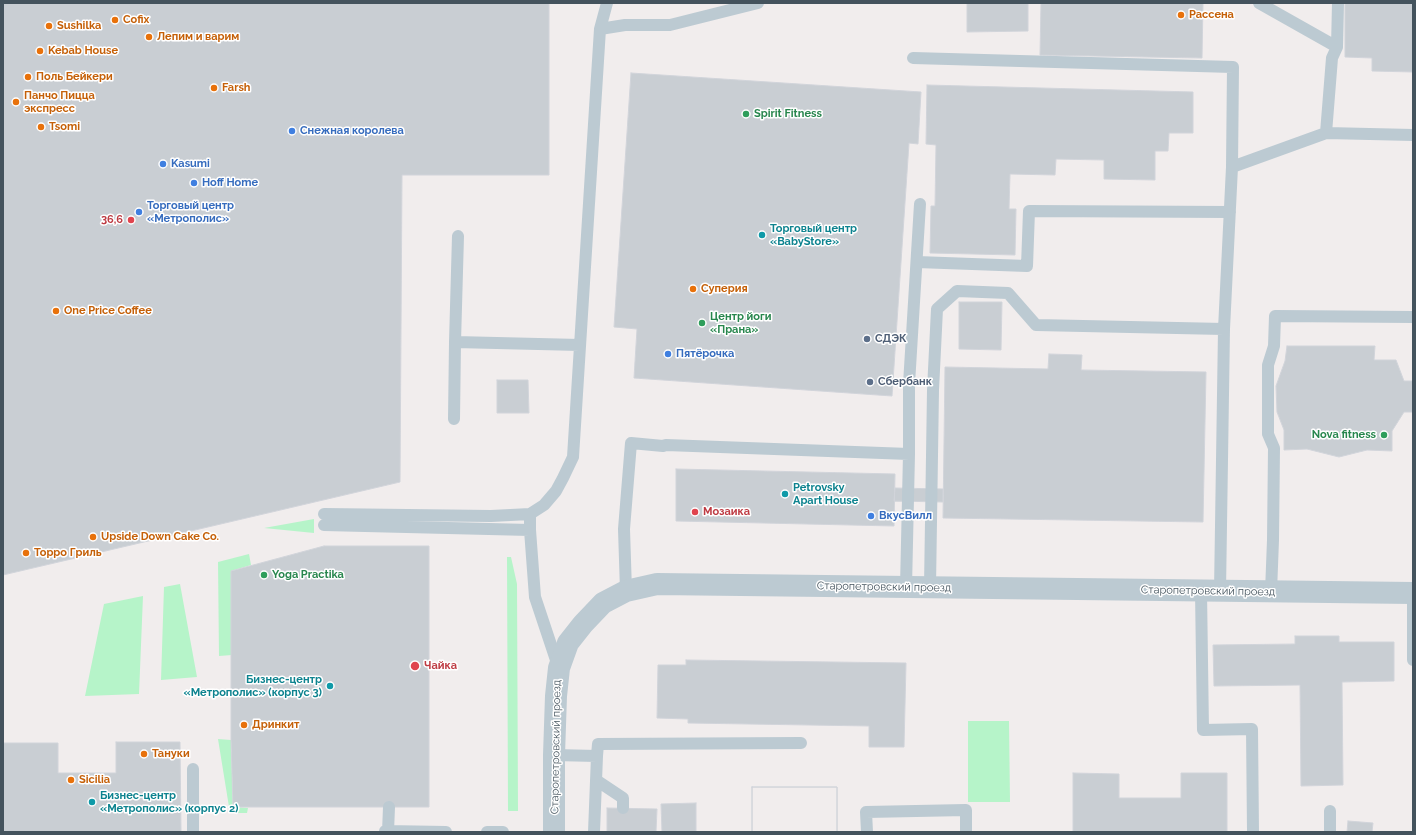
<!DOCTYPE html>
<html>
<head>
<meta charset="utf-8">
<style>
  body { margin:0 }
  #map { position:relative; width:1416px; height:835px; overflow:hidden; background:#f1eded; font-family:Raleway,sans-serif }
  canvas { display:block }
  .frame { position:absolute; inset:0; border:4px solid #44535d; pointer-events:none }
</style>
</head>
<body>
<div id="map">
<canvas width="1416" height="835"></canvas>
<div class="frame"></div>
</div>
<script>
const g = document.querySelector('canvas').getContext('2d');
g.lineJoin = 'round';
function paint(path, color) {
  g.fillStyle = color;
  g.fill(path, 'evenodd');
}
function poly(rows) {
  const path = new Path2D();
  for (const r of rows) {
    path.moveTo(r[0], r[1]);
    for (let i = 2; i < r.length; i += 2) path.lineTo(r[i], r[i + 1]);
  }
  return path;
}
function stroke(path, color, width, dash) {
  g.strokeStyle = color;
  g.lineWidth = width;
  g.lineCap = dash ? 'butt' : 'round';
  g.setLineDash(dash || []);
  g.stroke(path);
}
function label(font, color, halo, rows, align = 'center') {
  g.font = font + ' Raleway,sans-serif';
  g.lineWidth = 3;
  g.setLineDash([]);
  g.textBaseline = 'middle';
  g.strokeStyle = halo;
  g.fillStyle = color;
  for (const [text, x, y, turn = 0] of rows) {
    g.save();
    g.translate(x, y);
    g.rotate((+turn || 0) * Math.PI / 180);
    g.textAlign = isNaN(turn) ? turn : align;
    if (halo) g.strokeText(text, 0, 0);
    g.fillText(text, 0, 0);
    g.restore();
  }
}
paint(poly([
  [314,519,314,533,264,528],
  [249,554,251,565,231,571,232,655,219,656,218,562],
  [507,557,511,557,517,584,518,811,508,811],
  [180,584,197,677,161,680,164,587],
  [143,596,139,694,85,696,104,604],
  [968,721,1009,721,1010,802,968,802],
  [218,739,231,740,233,807,248,808,247,813,230,813]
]), '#b6f4c9');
const building = poly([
  [3,3,549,3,549,175,402,175,400,482,3,575,3,3],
  [967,3,1028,3,1028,31,967,32,967,3],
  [1041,3,1203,3,1202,58,1040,55,1041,3],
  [1345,3,1413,3,1413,72,1372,71,1372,58,1345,57,1345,3],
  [631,73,921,92,918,144,909,143,892,396,634,378,637,329,614,327,631,73],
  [927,85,1193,92,1193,133,1169,133,1168,151,1155,151,1155,180,1104,179,1104,160,1056,159,1055,175,1010,174,1009,209,1016,209,1015,255,930,253,931,206,935,206,936,145,926,144,927,85],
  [959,302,1002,302,1001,350,959,349,959,302],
  [1287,346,1375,346,1374,360,1396,360,1404,381,1413,381,1413,412,1404,412,1392,431,1392,451,1367,450,1339,457,1307,449,1284,450,1284,430,1277,412,1276,386,1285,361,1287,346],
  [1049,354,1082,355,1081,370,1206,372,1203,522,943,518,945,367,1048,369,1049,354],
  [497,380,528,380,529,413,497,413,497,380],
  [676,469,895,474,894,526,676,521,676,469],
  [895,488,943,489,943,502,894,501,895,488],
  [324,546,429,546,429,807,233,807,231,740,231,571,324,546],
  [1295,636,1339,636,1339,642,1394,642,1394,681,1342,682,1343,785,1301,786,1300,685,1214,686,1213,645,1295,644,1295,636],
  [686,660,906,663,904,747,869,747,869,726,688,723,688,719,657,718,658,665,686,665,686,660],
  [116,742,180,742,181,832,3,832,3,743,58,743,58,773,116,773,116,742],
  [1073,773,1119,774,1119,798,1181,798,1181,773,1227,773,1227,832,1073,832,1073,773],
  [752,787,837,787,837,832,752,832,752,787],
  [752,787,837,787,837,832,752,832,752,787],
  [696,803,696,832,662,832,661,804,696,803],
  [607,808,657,809,656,832,607,832,607,808],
  [1348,821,1373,823,1372,832,1347,832,1348,821]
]);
paint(building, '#c9ced3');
stroke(building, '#d1d4da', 1);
stroke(poly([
  [1259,3,1337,47],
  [600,29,625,25,670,25,758,3],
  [913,58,1233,67,1232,167],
  [1326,133,1332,58,1337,47,1338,3],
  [458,236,455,342,580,345],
  [917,262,1027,266,1029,211,1230,212],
  [454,419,455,342],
  [324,514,491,516,530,514],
  [324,525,530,530],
  [906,587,909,454,909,384,920,204],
  [930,587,933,390,937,309,957,291,1008,293,1036,325,1224,329],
  [626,591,624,529,631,443,663,446,666,445,909,454],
  [1201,591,1203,730,1252,729,1253,832],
  [1220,591,1224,329,1232,167,1326,133,1413,135],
  [1271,592,1273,540,1274,448,1268,434,1268,365,1274,346,1275,316,1413,317],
  [1413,593,1413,660],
  [558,666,535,597,530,530,530,514,544,505,556,491,563,478,573,457,600,29,607,3],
  [554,755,597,756,594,832],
  [597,756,598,744,801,743],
  [193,769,193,832],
  [596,780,623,798,623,808],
  [1330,811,1330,832],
  [385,831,446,832],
  [388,832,389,807],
  [487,832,503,832],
  [867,832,866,812,966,810,966,832]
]), '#bccad2', 12);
stroke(poly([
  [554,832,554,755,556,696,559,668,568,643,583,624,603,603,626,591,657,584,1413,593]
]), '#bccad2', 22);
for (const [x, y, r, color] of [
  [1181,15,4,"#e8710a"],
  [115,20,4,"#e8710a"],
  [49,26,4,"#e8710a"],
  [149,37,4,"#e8710a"],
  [40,51,4,"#e8710a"],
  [28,77,4,"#e8710a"],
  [214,88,4,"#e8710a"],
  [16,102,4,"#e8710a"],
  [746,114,4,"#2e9e5b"],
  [41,127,4,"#e8710a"],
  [292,131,4,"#3f7fe0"],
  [163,164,4,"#3f7fe0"],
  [194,183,4,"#3f7fe0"],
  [139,212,4,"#3f7fe0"],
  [131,220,4,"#e0444e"],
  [762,235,4,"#0f9aa8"],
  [693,289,4,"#e8710a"],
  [56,311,4,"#e8710a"],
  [702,323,4,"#2e9e5b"],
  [867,339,4,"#5c6f8a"],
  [668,354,4,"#3f7fe0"],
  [870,382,4,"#5c6f8a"],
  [1384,435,4,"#2e9e5b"],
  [785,494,4,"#0f9aa8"],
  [695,512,4,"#e0444e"],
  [871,516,4,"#3f7fe0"],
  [93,537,4,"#e8710a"],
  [26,553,4,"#e8710a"],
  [264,575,4,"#2e9e5b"],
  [415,666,5,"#e0444e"],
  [330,686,4,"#0f9aa8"],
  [244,725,4,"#e8710a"],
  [144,754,4,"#e8710a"],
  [71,780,4,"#e8710a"],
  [92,802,4,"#0f9aa8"]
]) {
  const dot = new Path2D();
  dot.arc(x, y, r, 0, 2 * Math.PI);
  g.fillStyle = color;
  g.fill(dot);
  stroke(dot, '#fff', 1.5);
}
label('bold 11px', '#c56008', '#fff', [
  ["Рассена",1189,15],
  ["Cofix",123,20],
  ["Sushilka",57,26],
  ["Лепим и варим",157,37],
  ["Kebab House",48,51],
  ["Поль Бейкери",36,77],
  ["Farsh",222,88],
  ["Панчо Пицца",24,96],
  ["экспресс",24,109],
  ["Tsomi",49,127],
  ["Суперия",701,289],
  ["One Price Coffee",64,311],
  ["Upside Down Cake Co.",101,537],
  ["Торро Гриль",34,553],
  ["Дринкит",252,725],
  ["Тануки",152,754],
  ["Sicilia",79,780]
], 'left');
label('bold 11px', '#27864d', '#fff', [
  ["Spirit Fitness",754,114],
  ["Центр йоги",710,317],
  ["«Прана»",710,330],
  ["Nova fitness",1376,435,"right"],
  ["Yoga Practika",272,575]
], 'left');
label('bold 11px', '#366cbe', '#fff', [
  ["Снежная королева",300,131],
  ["Kasumi",171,164],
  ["Hoff Home",202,183],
  ["Торговый центр",147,206],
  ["«Метрополис»",147,219],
  ["Пятёрочка",676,354],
  ["ВкусВилл",879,516]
], 'left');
label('bold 11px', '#be3a42', '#fff', [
  ["36,6",123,220,"right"],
  ["Мозаика",703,512],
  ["Чайка",424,666]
], 'left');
label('bold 11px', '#0d838f', '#fff', [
  ["Торговый центр",770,229],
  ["«BabyStore»",770,242],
  ["Petrovsky",793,488],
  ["Apart House",793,501],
  ["Бизнес-центр",322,680,"right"],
  ["«Метрополис» (корпус 3)",322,693,"right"],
  ["Бизнес-центр",100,796],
  ["«Метрополис» (корпус 2)",100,809]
], 'left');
label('bold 11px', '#4e5e75', '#fff', [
  ["СДЭК",875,339],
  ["Сбербанк",878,382]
], 'left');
label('11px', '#44535d', '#fff', [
  ["Старопетровский проезд",884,587,1],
  ["Старопетровский проезд",1208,591,1],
  ["Старопетровский проезд",556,747,-89]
]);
</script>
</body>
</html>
